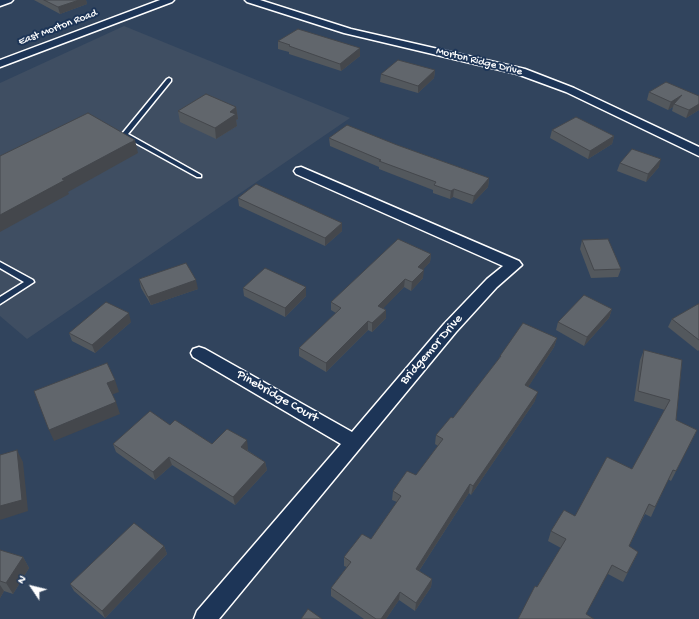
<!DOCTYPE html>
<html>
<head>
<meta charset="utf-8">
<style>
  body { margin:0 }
  #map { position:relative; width:699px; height:619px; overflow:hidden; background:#31445d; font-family:"Gochi Hand",sans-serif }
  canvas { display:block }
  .north { position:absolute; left:12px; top:567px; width:40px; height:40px; -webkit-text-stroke:3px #1d3557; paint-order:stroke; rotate:305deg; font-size:11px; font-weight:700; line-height:16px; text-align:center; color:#fff }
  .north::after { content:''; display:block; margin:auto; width:14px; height:18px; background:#fff; clip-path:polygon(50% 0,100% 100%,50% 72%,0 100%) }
</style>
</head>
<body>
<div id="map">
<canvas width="699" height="619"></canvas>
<div class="north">N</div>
</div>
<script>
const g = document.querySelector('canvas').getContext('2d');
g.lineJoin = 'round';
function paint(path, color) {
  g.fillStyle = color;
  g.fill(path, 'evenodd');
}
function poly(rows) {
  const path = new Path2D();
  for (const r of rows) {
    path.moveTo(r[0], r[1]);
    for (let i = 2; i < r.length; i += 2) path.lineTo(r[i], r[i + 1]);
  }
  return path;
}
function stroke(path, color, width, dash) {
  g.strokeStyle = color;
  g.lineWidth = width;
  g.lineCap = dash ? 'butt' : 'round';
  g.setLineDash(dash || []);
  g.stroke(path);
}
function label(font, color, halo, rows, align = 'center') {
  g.font = font + ' "Gochi Hand",sans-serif';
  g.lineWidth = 4;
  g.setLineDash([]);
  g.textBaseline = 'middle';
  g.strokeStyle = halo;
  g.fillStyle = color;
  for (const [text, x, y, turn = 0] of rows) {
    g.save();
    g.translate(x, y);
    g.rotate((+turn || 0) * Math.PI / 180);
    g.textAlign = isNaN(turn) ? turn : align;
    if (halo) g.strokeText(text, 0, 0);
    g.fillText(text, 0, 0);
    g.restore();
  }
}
paint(poly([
  [124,26,350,118,27,339,0,316,0,83]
]), '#3f4e62');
const lane = poly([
  [169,78,171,79,171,81,128,134,201,175,201,177,197,177,121,135,167,79,169,78],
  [0,262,33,280,34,282,0,304,0,297,24,282,0,268,0,262]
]);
const street = poly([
  [0,0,13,0,11,2,0,6,0,0],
  [160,0,174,0,172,2,0,67,0,60,160,0],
  [245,0,260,0,351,29,525,69,574,88,699,147,699,156,566,92,517,74,344,33,247,2,245,0],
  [301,167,519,261,522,265,497,287,456,332,219,619,194,619,197,611,341,444,193,357,191,353,193,349,199,347,205,349,352,432,444,324,487,279,503,266,296,174,294,171,296,168,301,167]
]);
stroke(lane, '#fff', 3);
stroke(street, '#fff', 3);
paint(lane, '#1d3557');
paint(street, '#1d3557');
paint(poly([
  [34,0,86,0,87,4,60,14],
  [278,41,360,56,341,71,289,54,289,52,278,49],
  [435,70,434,78,418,93,380,82,381,74],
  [649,92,699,96,699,110,686,118,672,111,673,107,668,110,647,100],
  [236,107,238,119,236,120,237,126,216,139,180,122,178,111],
  [552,130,614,136,612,144,588,159,550,138],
  [329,138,397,145,489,178,488,187,472,204,453,197,450,199,433,193,433,190,379,169,379,167,330,146],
  [620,163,659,167,646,182,617,171],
  [238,198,342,223,342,231,325,246,239,206],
  [582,240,621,269,618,277,591,278,580,249],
  [431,254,430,262,423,269,423,278,411,291,404,287,383,308,386,310,386,318,372,332,368,330,326,372,299,356,299,348,336,313,331,310,331,302],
  [139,279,198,289,151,305,141,288],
  [243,288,306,296,285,317,244,296],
  [699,304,699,350,698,351,668,327,672,319],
  [612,309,609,318,584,346,556,330,558,322],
  [131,322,95,353,72,341,69,333],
  [557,338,554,347,528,387,535,401,471,495,469,493,419,571,432,579,431,587,415,611,399,600,386,619,364,619,331,596,331,588,347,567,344,566,344,557,371,539,397,502,392,500,393,491,416,475,438,446,435,444,436,435,453,418,499,359,500,356],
  [644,350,682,360,676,420,697,430,671,481,668,479,651,517,645,514,629,546,638,552,623,582,608,574,537,587,561,548,548,541,551,531,575,516,632,469,665,410,634,401,640,360],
  [170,425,212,444,248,449,247,450,265,462,267,470,235,505,172,465,155,480,116,452,113,444],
  [164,546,167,554,105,618,74,591,70,584],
  [0,550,23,557,29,568,13,594,4,591,0,598]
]), '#53585d');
paint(poly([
  [79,0,86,0,87,4,60,14,58,7],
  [360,48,360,56,341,71,340,64],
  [435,70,434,78,418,93,418,86],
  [682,95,674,104,673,107,668,110,671,102],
  [699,104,699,110,686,118,689,110],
  [236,107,238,119,236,120,237,126,216,139,215,128,230,112],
  [614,136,612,144,588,159,590,151],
  [135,140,138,153,68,192,69,194,0,232,0,215,62,179],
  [661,159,659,167,646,182,648,174],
  [489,178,488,187,472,204,474,196],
  [454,189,453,197,450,199,451,191],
  [342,223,342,231,325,246,325,238],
  [431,254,430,262,418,275,418,267],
  [424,270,423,278,411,291,412,282],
  [405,279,404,287,378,314,378,306],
  [196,280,198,289,151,305,148,297],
  [306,287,306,296,285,317,285,308],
  [612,309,609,318,584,346,587,337],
  [386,310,386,318,372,332,372,323],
  [129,313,131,322,95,353,92,345],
  [368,321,368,330,326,372,326,363],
  [557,338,554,347,523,395,525,385],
  [115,380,119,392,111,395,107,383],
  [538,392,535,401,471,495,473,486],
  [116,402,120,414,54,441,49,430],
  [247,440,248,449,242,455,241,447],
  [17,450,23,462,28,511,0,520,0,506],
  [169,457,172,465,155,480,153,472],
  [265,462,267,470,235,505,233,497],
  [470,484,469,493,415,577,416,569],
  [164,546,167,554,105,618,102,611],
  [23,557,29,568,13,594,6,583],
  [612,565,608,574,583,619],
  [432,579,431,587,415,611,416,603],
  [0,585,4,591,0,598],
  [400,592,399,600,386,619,381,619]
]), '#44474c');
const building = poly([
  [44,0,79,0,58,7,44,0],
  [298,29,360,48,340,64,289,46,290,45,278,41,298,29],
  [398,60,435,70,418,86,381,74,398,60],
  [666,82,699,96,699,104,689,110,674,104,682,95,671,102,649,92,666,82],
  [206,94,236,107,230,112,236,114,215,128,178,111,206,94],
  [88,113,135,140,62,179,65,180,0,215,0,156,88,113],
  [576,117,614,136,590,151,552,130,576,117],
  [347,125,397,145,489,178,474,196,454,189,451,191,434,185,436,182,379,161,381,160,329,138,347,125],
  [632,149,661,159,648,174,620,163,632,149],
  [256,184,342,223,325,238,238,198,256,184],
  [398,239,431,254,418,267,424,270,412,282,405,279,378,306,386,310,372,323,368,321,326,363,299,348,341,308,331,302,398,239],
  [608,239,621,269,594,270,582,240,608,239],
  [186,263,196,280,148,297,139,279,186,263],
  [265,268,306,287,285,308,243,288,265,268],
  [584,295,612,309,587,337,558,322,584,295],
  [106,302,129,313,92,345,69,333,106,302],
  [698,304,699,304,699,340,672,319,698,304],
  [523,323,557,338,525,385,538,392,473,486,470,484,416,569,432,579,416,603,400,592,381,619,376,619,331,588,351,562,344,557,362,534,371,539,401,496,393,491,407,471,416,475,443,439,436,435,451,417,453,418,501,356,500,356,523,323],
  [644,350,682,360,676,420,697,430,676,471,673,470,655,507,649,504,629,546,638,552,627,573,612,565,586,614,594,619,518,619,535,586,537,587,566,539,551,531,564,510,575,516,607,457,632,469,670,400,638,391,644,350],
  [107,363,115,380,107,383,116,402,49,430,34,391,107,363],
  [150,411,170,425,175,420,212,444,227,429,247,440,241,447,265,462,233,497,169,457,153,472,113,444,150,411],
  [17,450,22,500,0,506,0,455,17,450],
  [134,523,164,546,102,611,70,584,134,523],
  [0,550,23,557,6,583,0,581,0,550],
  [308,609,322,619,301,619,308,609]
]);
paint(building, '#61666c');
stroke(building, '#44474c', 1);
label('11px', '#fff', '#1d3557', [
  ["East Morton Road",58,28,-21],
  ["Morton Ridge Drive",479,62,14]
]);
label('13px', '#fff', '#1d3557', [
  ["Bridgemor Drive",432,350,-49],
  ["Pinebridge Court",277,397,30]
]);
</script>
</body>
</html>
